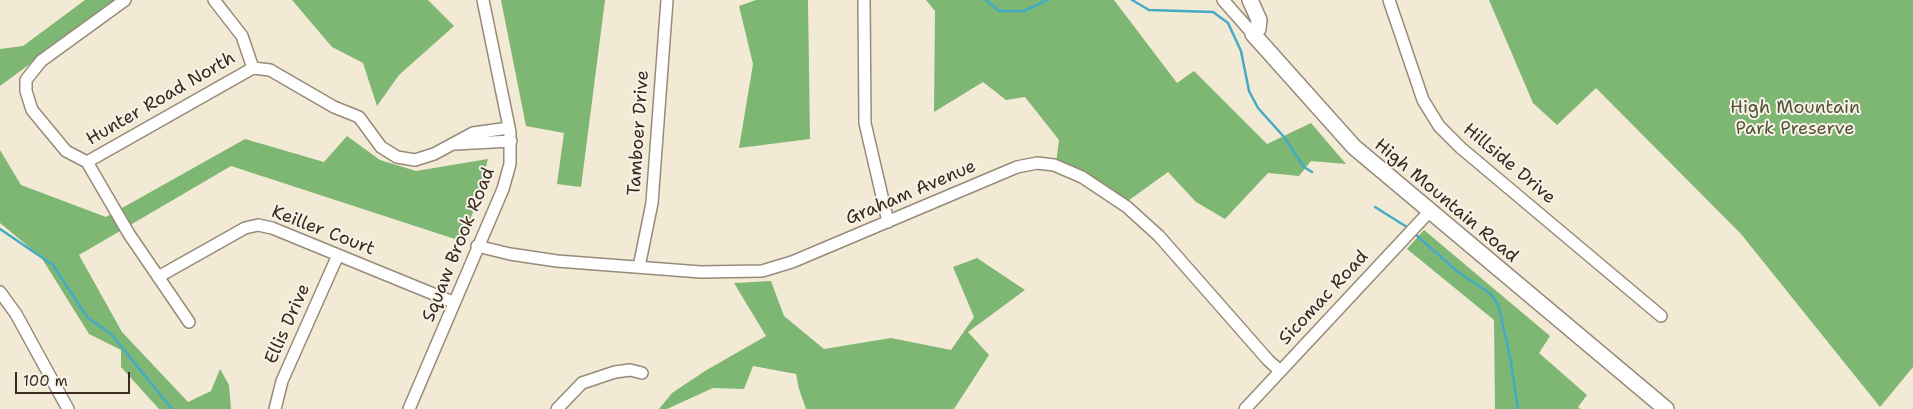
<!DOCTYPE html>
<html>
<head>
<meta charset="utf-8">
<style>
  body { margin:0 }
  #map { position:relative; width:1913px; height:409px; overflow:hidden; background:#f3ead5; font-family:"Shantell Sans",sans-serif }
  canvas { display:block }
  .scale { position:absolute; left:15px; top:372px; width:115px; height:22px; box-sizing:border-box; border:2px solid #3b2a1e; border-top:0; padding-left:6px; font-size:15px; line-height:18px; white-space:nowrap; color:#3b2a1e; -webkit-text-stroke:4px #f7f3e8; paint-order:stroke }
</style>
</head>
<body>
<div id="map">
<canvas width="1913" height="409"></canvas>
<div class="scale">100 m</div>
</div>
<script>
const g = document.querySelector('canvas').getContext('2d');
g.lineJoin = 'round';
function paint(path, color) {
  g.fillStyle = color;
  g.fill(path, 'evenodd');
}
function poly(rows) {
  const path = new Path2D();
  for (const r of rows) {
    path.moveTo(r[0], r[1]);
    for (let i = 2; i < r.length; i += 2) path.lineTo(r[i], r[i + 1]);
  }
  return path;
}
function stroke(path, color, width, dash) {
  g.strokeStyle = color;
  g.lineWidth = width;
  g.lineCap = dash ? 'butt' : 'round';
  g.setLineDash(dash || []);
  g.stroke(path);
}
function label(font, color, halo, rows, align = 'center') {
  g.font = font + ' "Shantell Sans",sans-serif';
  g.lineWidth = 4;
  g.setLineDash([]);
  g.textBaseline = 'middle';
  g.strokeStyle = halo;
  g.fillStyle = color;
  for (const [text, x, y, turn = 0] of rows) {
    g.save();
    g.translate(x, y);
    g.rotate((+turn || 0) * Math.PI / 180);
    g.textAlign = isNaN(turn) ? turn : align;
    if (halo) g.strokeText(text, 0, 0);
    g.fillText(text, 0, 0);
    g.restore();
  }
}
paint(poly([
  [85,0,117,0,0,86,0,49,23,46],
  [292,0,428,0,454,26,399,75,377,106,363,63,332,47],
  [501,0,605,0,581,187,557,184,564,133,526,126],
  [756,0,808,0,810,139,739,148,753,64,739,6],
  [926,0,1114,0,1177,83,1194,71,1267,144,1311,123,1346,164,1311,161,1299,176,1268,173,1225,219,1196,202,1168,172,1121,206,1056,163,1059,140,1025,97,1006,100,983,82,934,112,935,11],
  [1489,0,1913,0,1913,367,1880,407,1741,234,1596,88,1557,125,1533,103],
  [347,136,380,160,416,171,488,159,476,205,461,241,231,166,79,255,122,332,188,402,211,391,220,369,229,385,231,409,159,409,121,367,121,350,89,334,41,257,0,223,0,150,21,185,106,217,245,139,324,162],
  [1424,230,1550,336,1539,353,1587,395,1578,407,1580,409,1495,409,1494,320,1407,249],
  [977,258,1025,290,968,332,989,355,954,409,806,409,799,389,796,374,753,366,744,389,713,388,667,409,659,409,672,393,705,371,766,336,734,283,771,281,784,316,824,349,891,338,951,350,974,317,953,267]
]), '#7eb673');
stroke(poly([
  [986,0,999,11,1024,11,1047,0],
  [1132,0,1149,10,1213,12,1228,23,1241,51,1249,91,1258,108,1284,137,1304,167,1312,172],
  [1375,207,1410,229],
  [0,229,53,265,87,317,111,334,172,409],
  [1414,233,1458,272,1491,294,1499,307,1511,362,1518,409]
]), '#44abc4', 2.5);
const minor = poly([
  [125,0,41,61,26,80,26,91,32,110,66,151,87,162,129,234,189,322],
  [214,0,242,36,253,68],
  [864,0,865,123,888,222],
  [1223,0,1253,34],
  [1389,0,1423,100,1439,126,1461,148,1661,316],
  [253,68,270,70,334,107,359,117,381,147,397,157,415,160,434,154,473,133,509,128],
  [455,144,511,141],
  [87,162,253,68],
  [477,246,510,254,557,261,701,272,762,271,792,262,1017,167,1037,163,1054,165,1082,177,1127,207,1159,236,1268,360,1280,371],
  [639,267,652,203,667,0],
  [158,277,245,228,258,225,272,228,453,302],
  [0,292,16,314,68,409],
  [275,409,282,381,338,255],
  [409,409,503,189,510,164,510,132,483,0],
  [557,409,582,383,615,372,630,370,642,373],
  [1245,409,1429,212]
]);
const major = poly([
  [1250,0,1259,20,1258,29,1253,34,1354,147,1666,409]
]);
stroke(minor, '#978a7a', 14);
stroke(major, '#978a7a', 18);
stroke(minor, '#fff', 11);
stroke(major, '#fff', 15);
label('18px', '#3b2a1e', '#f7f3e8', [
  ["Hunter Road North",161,99,-30],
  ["Tamboer Drive",639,133,-86],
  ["Hillside Drive",1509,164,40],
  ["Graham Avenue",911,193,-23],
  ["High Mountain Road",1446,201,40],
  ["Keiller Court",323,231,21],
  ["Squaw Brook Road",459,245,-68],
  ["Sicomac Road",1324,298,-47],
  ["Ellis Drive",288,324,-66]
]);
label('18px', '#545438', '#f7f3e8', [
  ["High Mountain",1795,108],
  ["Park Preserve",1795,129]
]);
</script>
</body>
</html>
